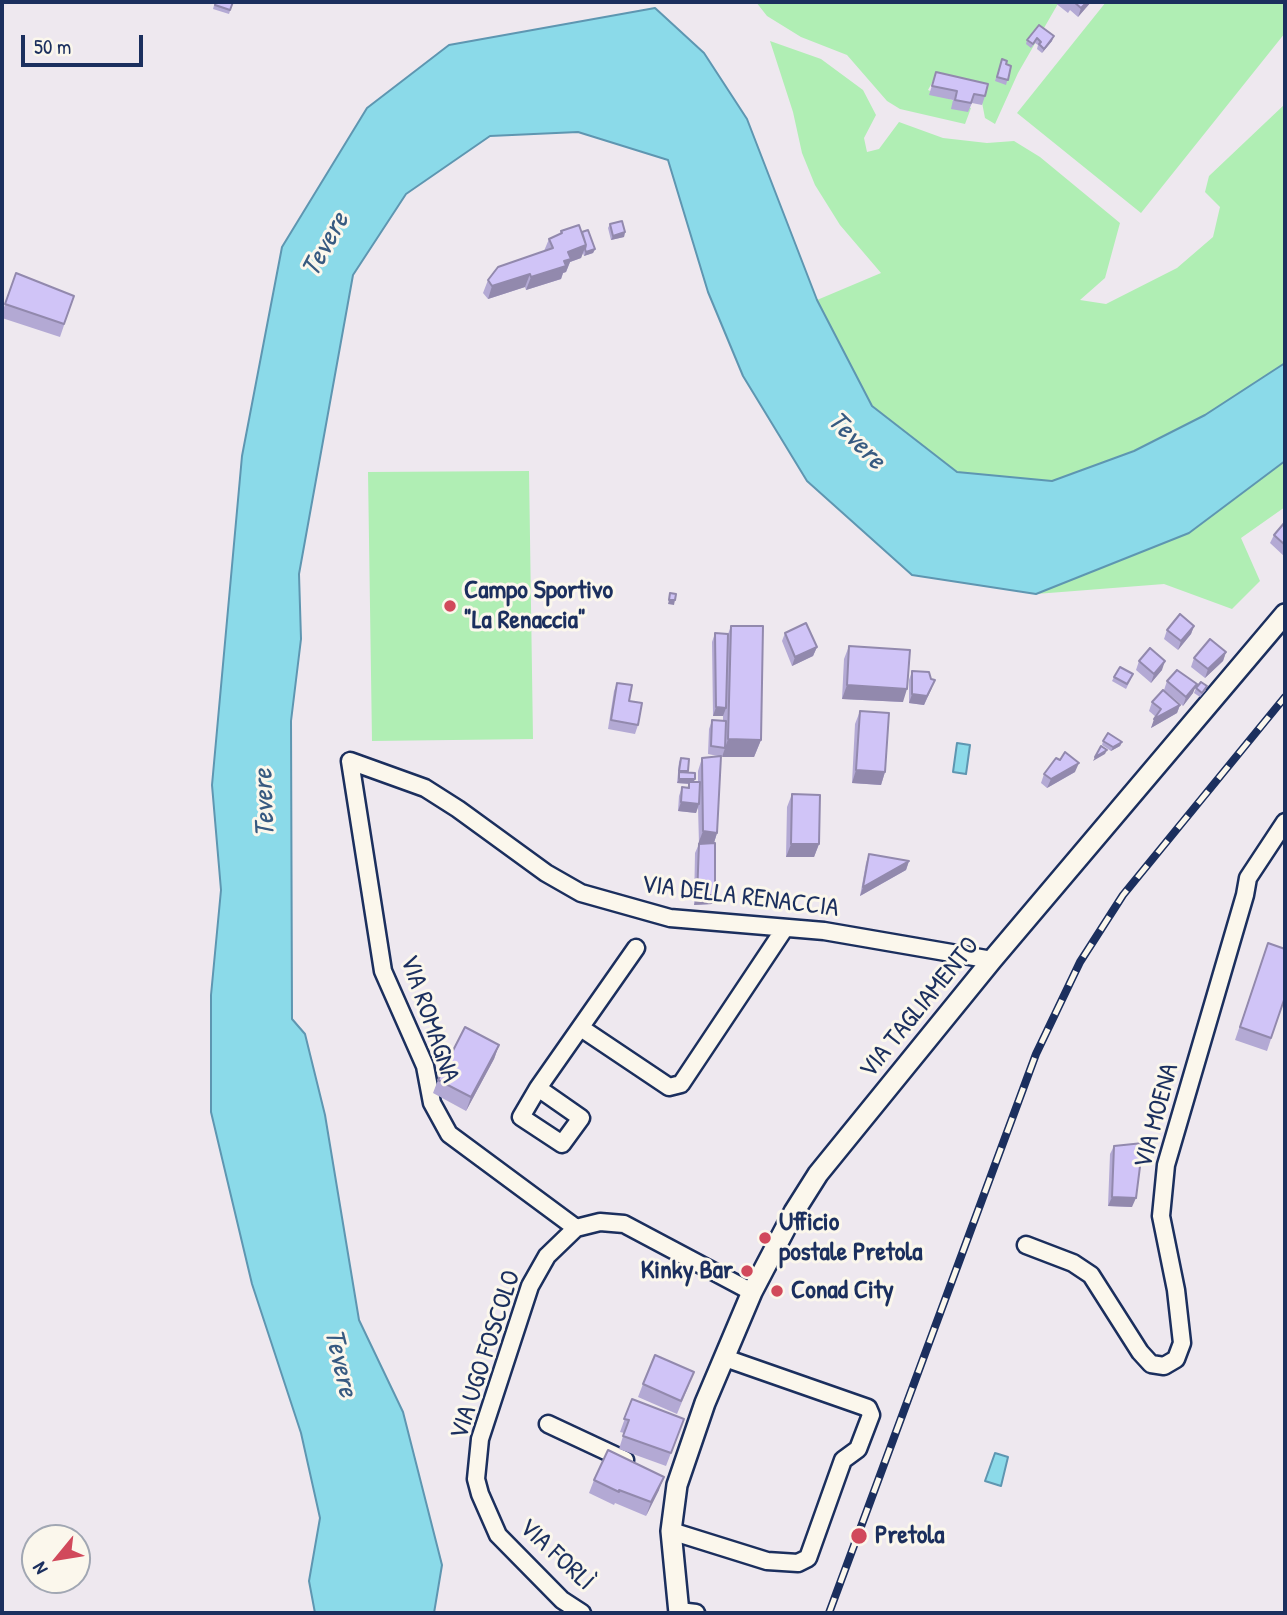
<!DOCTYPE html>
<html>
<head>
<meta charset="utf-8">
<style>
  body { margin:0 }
  #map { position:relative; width:1287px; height:1615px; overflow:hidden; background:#eee8ef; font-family:"Patrick Hand",sans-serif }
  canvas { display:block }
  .frame { position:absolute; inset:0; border:4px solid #1b2f5e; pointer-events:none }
  .north { position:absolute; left:21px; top:1524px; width:70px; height:70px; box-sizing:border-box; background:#fbf7ec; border:2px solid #a1a7b3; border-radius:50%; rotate:240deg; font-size:19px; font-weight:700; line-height:28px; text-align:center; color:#1b2f5e }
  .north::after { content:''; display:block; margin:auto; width:24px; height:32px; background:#d1495b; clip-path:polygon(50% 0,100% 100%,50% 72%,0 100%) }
  .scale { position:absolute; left:21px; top:35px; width:122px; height:32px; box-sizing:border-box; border:4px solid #1b2f5e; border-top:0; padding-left:9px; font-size:21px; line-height:24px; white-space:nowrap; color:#1b2f5e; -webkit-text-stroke:5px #fbf7ec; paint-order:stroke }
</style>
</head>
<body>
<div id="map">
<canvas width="1287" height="1615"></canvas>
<div class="frame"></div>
<div class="north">N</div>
<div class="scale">50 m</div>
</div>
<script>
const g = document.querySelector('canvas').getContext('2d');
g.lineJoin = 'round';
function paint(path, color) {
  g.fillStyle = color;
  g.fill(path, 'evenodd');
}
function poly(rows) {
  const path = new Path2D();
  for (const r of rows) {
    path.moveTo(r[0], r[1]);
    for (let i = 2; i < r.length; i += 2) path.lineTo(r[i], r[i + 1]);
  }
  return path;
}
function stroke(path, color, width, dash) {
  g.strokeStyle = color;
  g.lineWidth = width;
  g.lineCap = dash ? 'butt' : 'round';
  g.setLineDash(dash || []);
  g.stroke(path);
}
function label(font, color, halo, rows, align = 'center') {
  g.font = font + ' "Patrick Hand",sans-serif';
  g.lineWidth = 6;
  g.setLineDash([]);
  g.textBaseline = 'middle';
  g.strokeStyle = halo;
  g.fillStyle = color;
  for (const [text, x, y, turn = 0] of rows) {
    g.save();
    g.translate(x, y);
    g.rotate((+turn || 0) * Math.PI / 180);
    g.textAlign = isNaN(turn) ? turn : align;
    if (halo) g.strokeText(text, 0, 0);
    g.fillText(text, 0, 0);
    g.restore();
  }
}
paint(poly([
  [756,2,1059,2,1018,73,995,124,985,118,979,87,933,81,928,90,971,108,965,124,900,109,887,101,847,55,801,37,767,16],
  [1106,2,1285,2,1285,33,1141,213,1017,113],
  [770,41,821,59,863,90,876,115,864,138,867,152,879,149,899,122,943,138,987,143,1014,141,1040,157,1120,223,1105,278,1080,300,1106,304,1177,268,1213,237,1220,207,1205,192,1209,176,1285,104,1285,363,1205,415,1134,451,1052,481,957,472,872,407,817,300,881,273,840,225,815,185,802,153,793,112],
  [1285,461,1285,507,1241,538,1260,581,1232,609,1164,584,1036,594,1189,533],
  [529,471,533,739,372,741,368,472]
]), '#b0eeb4');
const water = poly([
  [655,8,704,53,747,119,817,300,872,406,957,472,1052,481,1134,451,1205,415,1285,363,1285,461,1189,533,1036,594,912,575,807,481,743,376,708,292,668,160,578,132,490,136,406,194,353,275,299,574,301,639,291,721,292,1019,305,1034,325,1115,359,1320,403,1412,442,1565,434,1613,315,1613,309,1581,320,1518,301,1433,252,1284,211,1112,211,995,221,890,212,785,242,456,282,247,367,108,449,45,655,8],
  [957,743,970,745,966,774,953,772,957,743],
  [995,1453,1008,1457,1001,1486,985,1481,995,1453]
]);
paint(water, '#8bdae9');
stroke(water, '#5e96b1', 2);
const minor = poly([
  [581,1028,669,1087,681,1084,785,928],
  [538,1088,636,948],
  [538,1088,581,1118,562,1144,521,1117,538,1088],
  [576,1228,449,1134,432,1103,425,1066,383,971,350,761,425,788,458,809,546,873,581,893,670,918,824,931,992,960],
  [1026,1245,1073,1263,1091,1275,1140,1352,1151,1364,1164,1366,1176,1359,1182,1343,1176,1290,1161,1216,1166,1165,1245,895,1248,878,1285,822],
  [548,1424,625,1460],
  [671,1531,767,1561,798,1563,808,1558,843,1460,858,1449,871,1415,868,1408,725,1358],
  [679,1611,696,1613],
  [582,1613,562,1600,498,1535,480,1494,476,1479,480,1439,530,1286,547,1256,576,1228,600,1222,624,1224,752,1292]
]);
const tertiary = poly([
  [679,1613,671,1531,677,1485,705,1403,752,1292,794,1212,818,1174,992,960,1285,614]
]);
stroke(minor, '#1b2f5e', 21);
stroke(tertiary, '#1b2f5e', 24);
stroke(minor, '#fbf7ec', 16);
stroke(tertiary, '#fbf7ec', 19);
const rail = poly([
  [829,1613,1036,1054,1080,962,1123,895,1285,697]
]);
stroke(rail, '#1b2f5e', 8);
stroke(rail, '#fbf7ec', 5, [16]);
paint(poly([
  [215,2,233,2,229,14,213,9],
  [1054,2,1091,2,1078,17,1070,10,1068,13],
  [1039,25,1052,41,1042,53,1037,49,1038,45,1035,43,1031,48,1026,44,1027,40],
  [1002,59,1006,64,1011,66,1006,85,995,81],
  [936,72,985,96,982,105,972,103,968,112,951,109,953,100,929,95],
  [610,224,625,232,624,237,611,240,608,228],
  [561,231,582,232,595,249,593,253,584,256,583,253,581,258,570,262,566,272,563,273,561,279,526,290,525,287,488,299,483,293,488,280,544,251,549,239,560,234],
  [16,273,74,296,60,337,2,318,2,313],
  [1285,522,1285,557,1270,543,1274,535],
  [731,626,761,740,754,757,721,756,717,833,714,843,715,895,712,904,694,905,695,853,699,844,698,807,696,813,678,811,679,796,682,787,687,788,689,784,677,783,679,762,681,758,687,773,694,782,698,782,698,771,702,758,718,756,708,754,709,729,712,720,723,721,723,716,713,716,712,642,715,633,728,634],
  [1194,626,1191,634,1178,650,1164,639,1167,630],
  [785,633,817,647,813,656,792,666,782,641],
  [849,646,903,702,842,699,844,659],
  [1226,652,1223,661,1205,678,1191,667,1194,658],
  [1139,661,1162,670,1151,683,1136,670],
  [912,671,932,688,924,705,909,703,909,680],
  [1114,677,1131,679,1126,689,1112,681],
  [1167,681,1193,693,1183,706,1164,690],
  [617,683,629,701,638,725,635,734,608,729,614,691],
  [1196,688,1206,690,1200,697,1194,693],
  [1152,702,1180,705,1177,713,1151,728,1156,717,1149,711],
  [860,711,885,772,881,785,852,783,855,724],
  [1103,741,1122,742,1120,746,1111,751,1102,745],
  [1075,772,1047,788,1041,783,1044,774],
  [792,794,819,844,814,857,786,857,787,807],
  [869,854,909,861,906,870,860,896,866,863],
  [1268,943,1285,997,1267,1051,1235,1040],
  [499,1045,494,1059,466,1111,433,1093,438,1080],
  [1114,1146,1132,1207,1108,1206,1110,1154],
  [643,1384,689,1385,677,1414,638,1397],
  [632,1399,684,1419,666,1466,619,1449,624,1433,620,1432],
  [594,1480,659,1490,646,1516,615,1503,614,1505,589,1493]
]), '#b3a9d4');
paint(poly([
  [1087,2,1091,2,1078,17,1081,8],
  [1054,36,1052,41,1042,53,1044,49],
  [625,232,624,237,611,240,613,236],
  [586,245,581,258,570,262,566,272,563,273,561,279,526,290,531,277,568,252],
  [595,249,593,253,584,256,586,252],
  [530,274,525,287,488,299,492,286],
  [669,600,675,600,674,605,668,604],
  [1194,626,1191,634,1178,650,1181,641],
  [817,647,813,656,792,666,795,657],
  [1226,652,1223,661,1205,678,1208,669],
  [1165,661,1162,670,1151,683,1154,674],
  [935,680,924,705,909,703,912,694],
  [1197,684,1193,693,1183,706,1186,697],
  [847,685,907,689,903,702,842,699],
  [1180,705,1177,713,1151,728,1154,719],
  [716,707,726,708,723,716,713,716],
  [728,739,761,740,754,757,722,757],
  [1122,742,1120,746,1111,751,1113,747],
  [1107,750,1105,754,1093,761,1095,757],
  [1079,763,1075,772,1047,788,1051,779],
  [856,770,885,772,881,785,852,783],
  [679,779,695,779,693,784,677,783],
  [681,802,699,804,696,813,678,811],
  [703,831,717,833,713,846,698,844],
  [791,844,819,844,814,857,786,857],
  [909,861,906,870,860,896,863,887],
  [715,895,712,904,694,905,697,896],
  [499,1045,494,1059,466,1111,471,1097],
  [1112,1197,1136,1198,1132,1207,1108,1206],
  [664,1477,659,1490,646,1516,651,1502]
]), '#9289ad');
const building = poly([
  [216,2,233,2,230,10,215,5,216,2],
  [1074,2,1087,2,1081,8,1074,2],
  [1039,25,1054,36,1044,49,1039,44,1041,42,1037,38,1033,44,1027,40,1039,25],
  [1002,59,1007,61,1006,64,1011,66,1008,80,997,77,1002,59],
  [936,72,988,84,985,96,974,94,971,103,955,100,957,91,932,86,936,72],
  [622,221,625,232,613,236,610,224,622,221],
  [579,225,586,245,568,252,571,259,564,261,566,266,531,277,530,274,492,286,488,280,498,267,553,248,549,239,562,233,561,231,579,225],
  [588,230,595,249,586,252,585,249,586,245,582,232,588,230],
  [16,273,74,296,64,324,5,304,16,273],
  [1285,522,1285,545,1274,535,1285,522],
  [670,593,676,594,675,600,669,600,670,593],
  [1180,614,1194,626,1181,641,1167,630,1180,614],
  [806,623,817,647,795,657,785,633,806,623],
  [731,626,763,626,761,740,728,739,731,626],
  [715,633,728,634,726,708,716,707,715,633],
  [1210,639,1226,652,1208,669,1194,658,1210,639],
  [849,646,910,650,907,689,847,685,849,646],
  [1150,648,1165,661,1154,674,1139,661,1150,648],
  [1120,667,1133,674,1127,684,1114,677,1120,667],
  [1177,670,1197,684,1186,697,1167,681,1177,670],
  [912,671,929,672,931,679,935,680,927,696,912,694,912,671],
  [1201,682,1207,686,1202,693,1196,688,1201,682],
  [617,683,632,685,629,701,642,703,638,725,611,720,617,683],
  [1163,690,1180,705,1154,719,1161,709,1152,702,1163,690],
  [860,711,889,713,885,772,856,770,860,711],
  [712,720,726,721,725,748,711,746,712,720],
  [1108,733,1122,742,1113,747,1103,741,1108,733],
  [1101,746,1107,750,1095,757,1101,746],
  [1065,752,1079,763,1051,779,1044,774,1056,758,1060,760,1065,752],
  [721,756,717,833,703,831,702,758,721,756],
  [681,758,689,759,688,771,679,771,681,758],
  [679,772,695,773,695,779,679,779,679,772],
  [689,782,700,782,699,804,681,802,682,787,689,788,689,782],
  [792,794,820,795,819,844,791,844,792,794],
  [715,843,715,895,697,896,699,844,715,843],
  [869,854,909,861,863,887,869,854],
  [1268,943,1285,949,1285,997,1271,1038,1240,1027,1268,943],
  [465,1027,499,1045,471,1097,438,1080,465,1027],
  [1143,1143,1136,1198,1112,1197,1114,1146,1143,1143],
  [655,1355,694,1372,681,1401,643,1384,655,1355],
  [632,1399,684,1419,671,1453,623,1436,629,1420,624,1419,632,1399],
  [608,1450,664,1477,651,1502,619,1490,619,1492,594,1480,608,1450]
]);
paint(building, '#d0c4f7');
stroke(building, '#9289ad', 2);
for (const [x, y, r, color] of [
  [450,606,7,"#d1495b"],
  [765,1238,7,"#d1495b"],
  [747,1271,7,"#d1495b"],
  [777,1291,7,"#d1495b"],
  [859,1536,9,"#d1495b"]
]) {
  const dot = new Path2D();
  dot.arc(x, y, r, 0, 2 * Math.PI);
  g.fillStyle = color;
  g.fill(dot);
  stroke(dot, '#fbf7ec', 2.5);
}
label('bold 26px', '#1b2f5e', '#fbf7ec', [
  ["Campo Sportivo",464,591],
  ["\"La Renaccia\"",464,621],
  ["Ufficio",779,1223],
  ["postale Pretola",779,1253],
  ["Kinky Bar",733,1271,"right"],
  ["Conad City",791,1291],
  ["Pretola",875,1536]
], 'left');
label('26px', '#1b2f5e', '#fbf7ec', [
  ["VIA DELLA RENACCIA",740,897,7],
  ["VIA TAGLIAMENTO",920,1008,-51],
  ["VIA ROMAGNA",429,1019,71],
  ["VIA MOENA",1157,1116,-75],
  ["VIA UGO FOSCOLO",486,1355,-72],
  ["VIA FORLÌ",556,1555,43]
]);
label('italic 28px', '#375a81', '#fbf7ec', [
  ["Tevere",326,245,-61],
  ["Tevere",856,441,45],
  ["Tevere",265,803,-92],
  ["Tevere",340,1363,77]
]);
</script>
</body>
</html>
